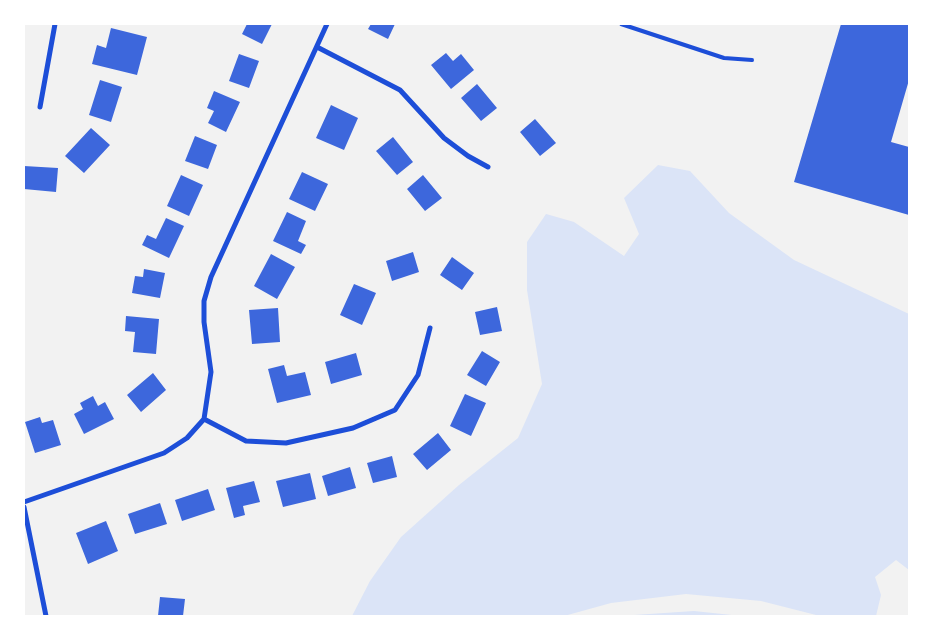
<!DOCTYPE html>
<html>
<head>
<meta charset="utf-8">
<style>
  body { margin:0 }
  #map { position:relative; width:933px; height:640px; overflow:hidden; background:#f2f2f2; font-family:Poppins,sans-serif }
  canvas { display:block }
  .frame { position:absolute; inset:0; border:25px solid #fff; pointer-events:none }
</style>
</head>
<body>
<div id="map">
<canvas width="933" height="640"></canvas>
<div class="frame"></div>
</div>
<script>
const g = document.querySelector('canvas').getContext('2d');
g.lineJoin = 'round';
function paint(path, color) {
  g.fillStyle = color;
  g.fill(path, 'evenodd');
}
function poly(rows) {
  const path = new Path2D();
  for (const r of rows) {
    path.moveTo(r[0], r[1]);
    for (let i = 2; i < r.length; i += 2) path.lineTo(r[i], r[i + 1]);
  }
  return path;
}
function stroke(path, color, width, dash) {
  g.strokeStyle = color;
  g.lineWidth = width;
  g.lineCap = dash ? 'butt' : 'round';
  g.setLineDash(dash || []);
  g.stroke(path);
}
paint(poly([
  [658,165,690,171,729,213,794,260,909,314,909,570,896,560,875,577,881,595,876,616,820,616,761,601,686,594,611,603,564,616,352,616,370,581,401,537,459,485,518,438,542,384,527,290,527,242,546,214,574,222,624,256,639,234,624,198],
  [694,611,741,616,632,616,634,615]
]), '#dbe4f7');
paint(poly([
  [247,24,272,24,262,44,242,34],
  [371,24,395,24,388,39,368,29],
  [841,24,909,24,909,80,891,142,909,147,909,215,794,182],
  [111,28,147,37,137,75,92,64,97,45,106,48],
  [446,53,453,61,461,54,474,70,451,89,431,65],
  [239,54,259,61,249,88,229,81],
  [100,80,122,87,111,122,89,115],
  [477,84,497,108,481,121,461,98],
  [214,91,240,102,226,132,208,123,214,111,207,108],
  [331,105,358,118,344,150,316,138],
  [535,119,556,143,540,156,520,132],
  [91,128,110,145,84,173,65,156],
  [195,136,217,145,208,169,185,161],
  [393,137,413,162,397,175,376,151],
  [24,166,58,168,56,192,24,189],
  [302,172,328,184,315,211,289,199],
  [181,175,203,185,189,216,167,206],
  [423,175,442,198,425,211,407,189],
  [287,212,306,221,298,241,306,245,301,254,273,241],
  [166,218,184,226,169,258,142,245,147,235,156,239],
  [413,252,419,272,392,281,386,261],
  [271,254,295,267,277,299,254,286],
  [452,257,474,273,462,290,440,275],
  [144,269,165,273,160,298,132,293,135,276,143,277],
  [354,284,376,293,362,325,340,315],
  [497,307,502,331,480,335,475,312],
  [278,308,280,342,252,344,249,310],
  [126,316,159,319,156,354,133,352,135,332,125,331],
  [482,351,500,362,486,386,467,375],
  [356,353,362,375,331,384,325,362],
  [284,365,287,376,305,372,311,395,277,403,268,369],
  [153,373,166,390,141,412,127,395],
  [465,394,486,403,471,436,450,426],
  [93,396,98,406,105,402,114,419,84,434,74,414,83,409,80,403],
  [40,417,42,423,53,420,61,445,35,453,25,422],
  [438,433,451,450,427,470,413,454],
  [392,456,397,477,373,483,367,463],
  [350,467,356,488,328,496,322,476],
  [310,473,316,499,283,507,276,481],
  [254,481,260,502,243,506,245,515,234,518,226,488],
  [208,489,215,510,182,521,175,500],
  [160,503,167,524,135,534,128,514],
  [106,521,118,551,88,564,76,533],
  [160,597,185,599,183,616,158,616]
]), '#3d67dc');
stroke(poly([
  [621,24,724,58,752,60]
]), '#1d4ed8', 4);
stroke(poly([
  [317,47,400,90,444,138,468,156,488,167],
  [40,107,55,24],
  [204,419,246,441,286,443,353,428,395,410,418,375,430,328],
  [24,502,164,453,187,438,204,419,211,372,204,322,204,301,211,277,327,24],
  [24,507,46,616]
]), '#1d4ed8', 5);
</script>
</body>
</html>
